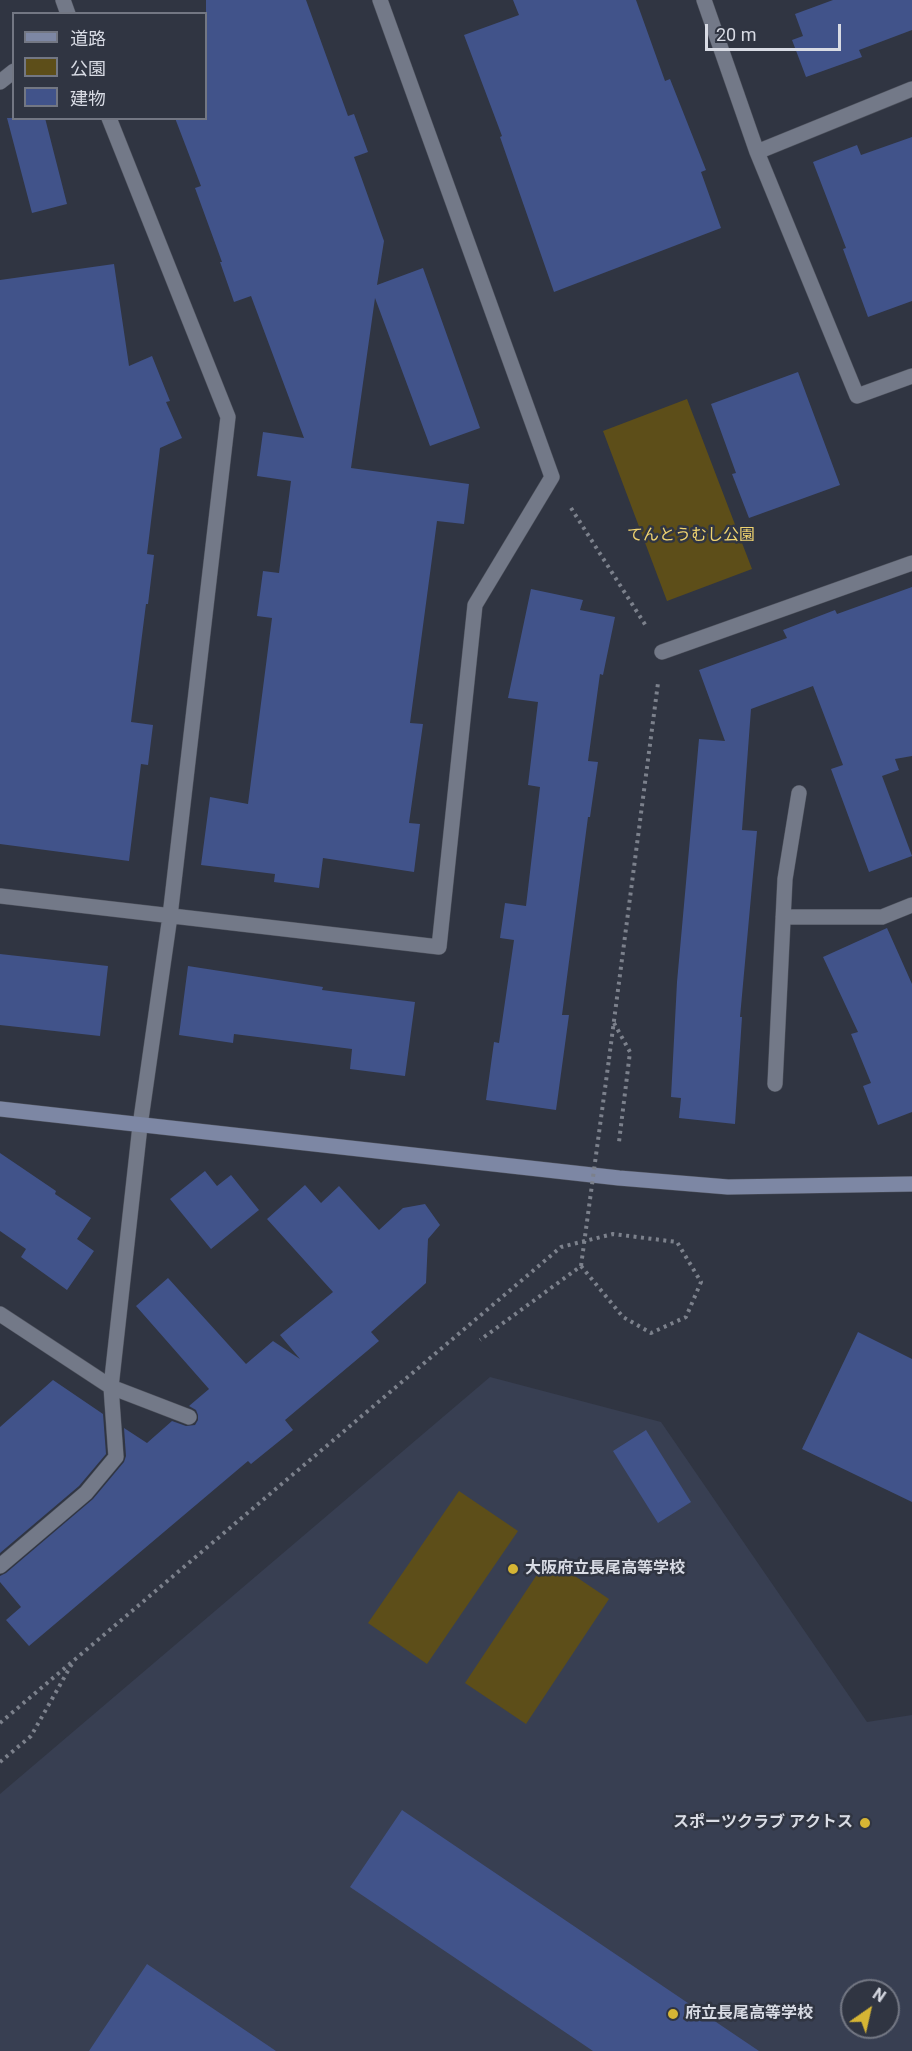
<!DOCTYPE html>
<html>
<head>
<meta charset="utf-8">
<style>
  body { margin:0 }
  #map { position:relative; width:912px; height:2051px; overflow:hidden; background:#303542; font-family:Roboto,"Noto Sans JP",sans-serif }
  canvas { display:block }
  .legend { position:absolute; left:12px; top:12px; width:195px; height:108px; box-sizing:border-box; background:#303542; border:2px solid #737783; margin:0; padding:8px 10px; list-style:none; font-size:18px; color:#d8dbe4 }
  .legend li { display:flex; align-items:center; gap:12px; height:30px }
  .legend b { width:30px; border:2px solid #737783 }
  .north { position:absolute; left:840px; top:1979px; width:60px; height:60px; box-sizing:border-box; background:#303542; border:2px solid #737783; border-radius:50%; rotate:34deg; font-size:16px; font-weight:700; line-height:24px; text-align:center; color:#d8dbe4 }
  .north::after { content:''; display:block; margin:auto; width:21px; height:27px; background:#d6b534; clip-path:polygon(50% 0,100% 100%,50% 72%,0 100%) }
  .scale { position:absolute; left:705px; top:24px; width:136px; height:27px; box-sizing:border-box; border:3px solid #d8dbe4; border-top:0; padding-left:8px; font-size:18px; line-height:21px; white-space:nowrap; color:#d8dbe4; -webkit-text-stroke:4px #303542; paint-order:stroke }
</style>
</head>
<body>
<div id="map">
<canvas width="912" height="2051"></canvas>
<ul class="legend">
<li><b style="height:8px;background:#7d87a4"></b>道路</li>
<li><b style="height:16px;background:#5d4e19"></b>公園</li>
<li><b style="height:16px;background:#41538a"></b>建物</li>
</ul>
<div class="north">N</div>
<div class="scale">20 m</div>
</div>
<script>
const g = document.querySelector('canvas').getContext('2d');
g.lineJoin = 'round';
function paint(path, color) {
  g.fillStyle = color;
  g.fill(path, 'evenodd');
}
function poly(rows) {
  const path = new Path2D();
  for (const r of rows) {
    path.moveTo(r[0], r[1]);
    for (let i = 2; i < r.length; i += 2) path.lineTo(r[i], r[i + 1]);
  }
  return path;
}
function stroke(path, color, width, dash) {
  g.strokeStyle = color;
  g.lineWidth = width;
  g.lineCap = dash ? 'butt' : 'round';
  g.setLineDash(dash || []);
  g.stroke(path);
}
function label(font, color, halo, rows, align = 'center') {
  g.font = font + ' Roboto,"Noto Sans JP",sans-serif';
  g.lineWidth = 5;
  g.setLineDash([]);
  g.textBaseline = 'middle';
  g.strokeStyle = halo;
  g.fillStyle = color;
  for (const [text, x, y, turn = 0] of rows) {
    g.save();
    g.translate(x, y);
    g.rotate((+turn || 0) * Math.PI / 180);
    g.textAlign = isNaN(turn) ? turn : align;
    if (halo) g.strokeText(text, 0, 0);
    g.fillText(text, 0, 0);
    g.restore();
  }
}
paint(poly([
  [490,1377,661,1422,867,1722,912,1715,912,2051,0,2051,0,1794],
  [852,1991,888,1991,888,2027,852,2027]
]), '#383f52');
paint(poly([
  [687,399,752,569,667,601,603,431],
  [459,1491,518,1531,427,1664,368,1623],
  [548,1558,609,1599,526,1724,465,1683]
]), '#5d4e19');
paint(poly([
  [206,0,306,0,348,116,354,114,368,152,354,157,384,241,377,285,423,268,480,428,430,446,375,298,351,468,469,484,464,524,437,521,410,723,423,724,409,823,420,824,414,872,323,858,319,888,274,882,275,874,201,865,210,797,248,804,272,618,257,616,263,571,279,573,291,481,257,476,263,432,304,438,251,296,234,302,220,262,222,262,195,188,201,186,175,118,206,118],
  [513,0,636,0,665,81,670,79,706,170,701,172,721,228,554,292,500,137,502,136,464,35,519,15],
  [833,0,912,0,912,30,859,50,862,57,806,77,792,40,803,36,795,14],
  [7,118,45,118,67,204,32,213],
  [912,137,912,301,868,317,843,249,846,248,813,162,857,145,861,155],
  [114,264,129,366,152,356,170,401,166,402,182,438,160,448,147,554,154,555,148,604,146,604,131,722,153,725,148,765,141,764,129,861,0,844,0,280],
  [798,372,840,485,749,518,732,474,736,473,711,404],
  [912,587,912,756,895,759,899,770,882,776,912,856,869,872,831,769,843,765,813,686,751,709,742,830,757,831,740,1017,742,1017,735,1124,679,1118,681,1098,671,1097,677,982,699,739,725,741,699,670,787,638,783,630,835,610,837,614],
  [531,589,583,600,580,610,615,617,603,675,600,674,588,761,598,762,590,817,588,817,562,1015,569,1015,556,1110,486,1100,494,1042,499,1043,514,940,500,938,505,903,526,906,540,787,528,785,538,702,508,698],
  [887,928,912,984,912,1112,878,1125,863,1086,871,1083,851,1034,858,1032,823,957],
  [0,954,108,966,100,1036,0,1025],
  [188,966,323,987,322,990,415,1002,405,1076,350,1069,352,1049,234,1034,233,1043,179,1035],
  [0,1153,56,1191,55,1194,91,1218,77,1239,94,1251,67,1290,21,1257,26,1249,0,1231],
  [205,1171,217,1186,231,1175,259,1210,211,1249,170,1199],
  [305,1185,321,1203,339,1186,379,1230,403,1208,425,1204,440,1225,428,1239,426,1283,371,1332,379,1341,285,1420,293,1430,251,1464,248,1461,29,1646,6,1620,21,1607,0,1582,0,1576,6,1573,93,1499,124,1462,126,1456,124,1428,147,1443,172,1421,186,1426,195,1425,198,1420,198,1415,196,1410,189,1406,209,1389,136,1306,168,1278,246,1364,273,1341,300,1359,280,1335,333,1292,267,1219],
  [858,1332,912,1359,912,1502,802,1449],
  [53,1380,103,1414,106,1454,79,1486,0,1553,0,1427],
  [646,1430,691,1502,658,1523,613,1451],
  [402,1810,759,2051,593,2051,350,1887],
  [147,1964,276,2051,89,2051]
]), '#41538a');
const street = poly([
  [63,0,68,14],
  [704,0,757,152,857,396,912,376],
  [0,82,14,71],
  [757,152,912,89],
  [662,652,912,563],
  [0,896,439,947,475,605,552,477,380,0],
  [783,917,882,917,912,905],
  [775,1084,785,879,799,793],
  [0,1314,111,1387,189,1417],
  [0,1566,86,1493,116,1457,111,1387,140,1126,170,916,228,417,109,118]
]);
const secondary = poly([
  [0,1109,619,1178,728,1187,912,1184]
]);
stroke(street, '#4e525d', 16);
stroke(secondary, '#4e525d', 16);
stroke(poly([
  [571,508,646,626],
  [614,1023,630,1052,619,1142],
  [609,1059,658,683],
  [0,1723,561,1247,613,1234,677,1242,701,1282,686,1317,651,1333,623,1317,581,1266,480,1340],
  [0,1762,31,1736,73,1662]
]), '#7c818c', 4, [3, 4.5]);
stroke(street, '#737988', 15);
stroke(secondary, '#7d87a4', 15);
stroke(poly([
  [581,1266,609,1059]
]), '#7c818c', 4, [3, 4.5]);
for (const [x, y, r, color] of [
  [513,1569,6,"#d6b534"],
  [865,1823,6,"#d6b534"],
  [673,2014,6,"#d6b534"]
]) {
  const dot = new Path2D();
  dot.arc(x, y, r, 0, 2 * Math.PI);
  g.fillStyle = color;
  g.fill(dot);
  stroke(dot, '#303542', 2);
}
label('16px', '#efd370', '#303542', [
  ["てんとうむし公園",691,536]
]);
label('bold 16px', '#d8dbe4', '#303542', [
  ["大阪府立長尾高等学校",525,1569],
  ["スポーツクラブ アクトス",853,1823,"right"],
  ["府立長尾高等学校",685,2014]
], 'left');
</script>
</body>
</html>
